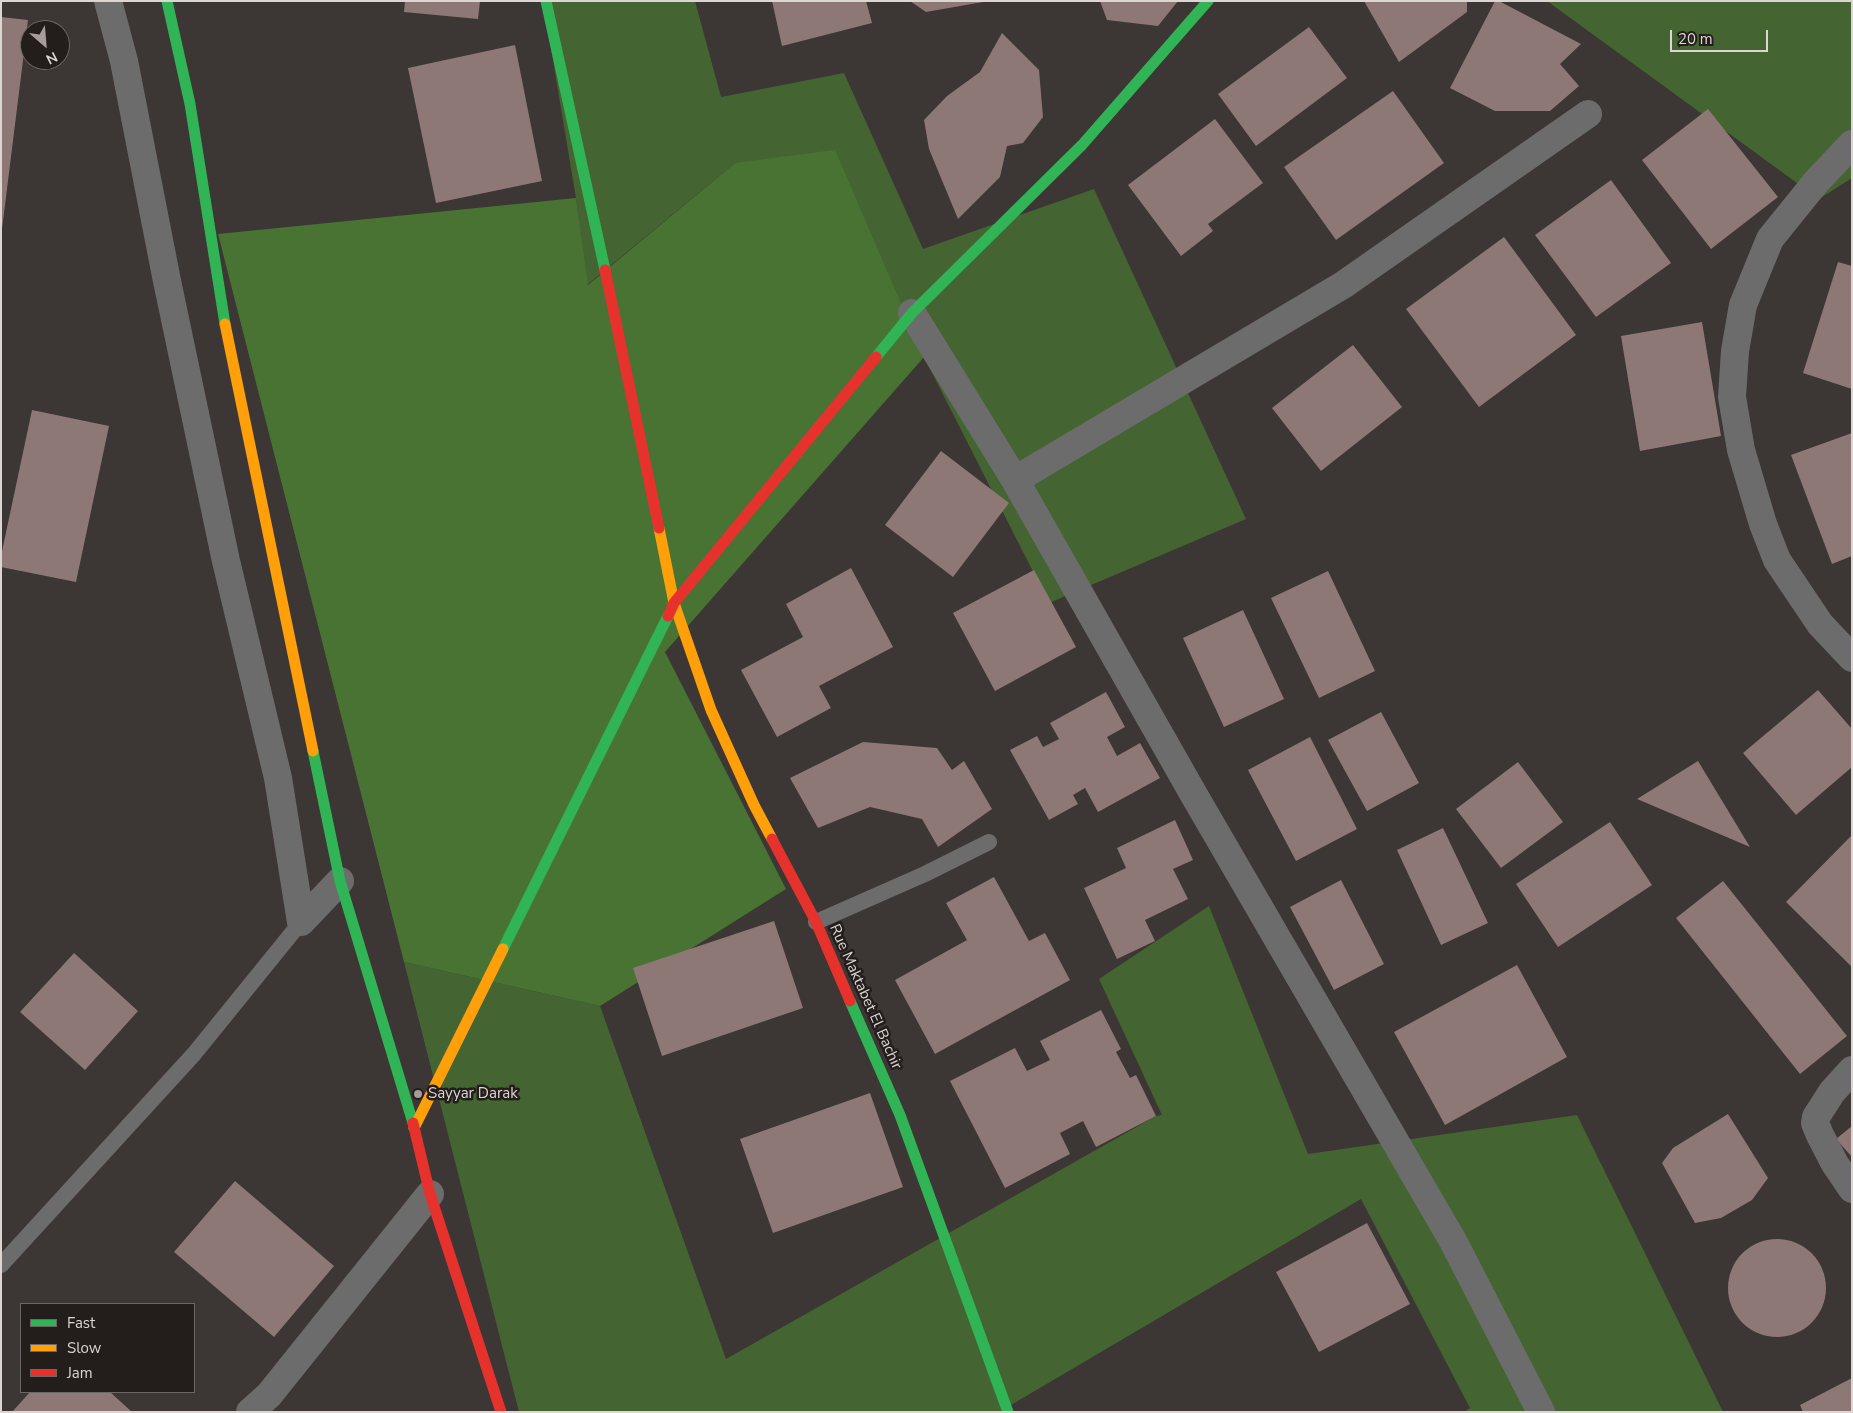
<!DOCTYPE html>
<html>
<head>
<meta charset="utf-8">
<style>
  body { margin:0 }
  #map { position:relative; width:1853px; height:1413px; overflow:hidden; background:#3c3634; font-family:"Nunito Sans",sans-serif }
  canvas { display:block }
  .frame { position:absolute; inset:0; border:2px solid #dcd5d2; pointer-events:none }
  .legend { position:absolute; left:20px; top:1303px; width:175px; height:90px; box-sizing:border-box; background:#231e1c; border:1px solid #6d6765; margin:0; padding:6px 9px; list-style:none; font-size:15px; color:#dcd5d2 }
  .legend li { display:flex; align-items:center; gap:10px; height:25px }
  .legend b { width:25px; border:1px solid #6d6765 }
  .north { position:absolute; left:20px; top:20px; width:50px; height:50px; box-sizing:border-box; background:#231e1c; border:1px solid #6d6765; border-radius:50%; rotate:153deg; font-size:14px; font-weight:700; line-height:20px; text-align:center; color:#dcd5d2 }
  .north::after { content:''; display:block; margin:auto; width:18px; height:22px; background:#a49d9b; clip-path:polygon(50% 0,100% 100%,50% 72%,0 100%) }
  .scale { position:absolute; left:1670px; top:30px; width:98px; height:22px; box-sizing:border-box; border:2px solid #dcd5d2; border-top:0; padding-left:6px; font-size:15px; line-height:18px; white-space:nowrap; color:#dcd5d2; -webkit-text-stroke:4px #231e1c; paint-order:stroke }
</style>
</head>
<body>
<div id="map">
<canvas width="1853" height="1413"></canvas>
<div class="frame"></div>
<ul class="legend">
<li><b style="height:6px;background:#30b455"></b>Fast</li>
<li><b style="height:6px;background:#ff9f0a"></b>Slow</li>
<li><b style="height:6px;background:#e5322d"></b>Jam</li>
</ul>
<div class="north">N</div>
<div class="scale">20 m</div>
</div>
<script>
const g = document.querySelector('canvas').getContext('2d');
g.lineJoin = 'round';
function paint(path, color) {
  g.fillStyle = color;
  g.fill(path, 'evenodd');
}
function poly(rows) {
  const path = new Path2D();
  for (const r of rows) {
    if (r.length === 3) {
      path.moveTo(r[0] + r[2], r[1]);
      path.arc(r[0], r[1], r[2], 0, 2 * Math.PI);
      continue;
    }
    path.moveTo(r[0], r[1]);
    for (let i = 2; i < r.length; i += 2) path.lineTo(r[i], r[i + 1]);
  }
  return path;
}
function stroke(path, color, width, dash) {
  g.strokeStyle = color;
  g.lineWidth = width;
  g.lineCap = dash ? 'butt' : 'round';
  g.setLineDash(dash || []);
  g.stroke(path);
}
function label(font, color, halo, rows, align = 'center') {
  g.font = font + ' "Nunito Sans",sans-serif';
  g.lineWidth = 5;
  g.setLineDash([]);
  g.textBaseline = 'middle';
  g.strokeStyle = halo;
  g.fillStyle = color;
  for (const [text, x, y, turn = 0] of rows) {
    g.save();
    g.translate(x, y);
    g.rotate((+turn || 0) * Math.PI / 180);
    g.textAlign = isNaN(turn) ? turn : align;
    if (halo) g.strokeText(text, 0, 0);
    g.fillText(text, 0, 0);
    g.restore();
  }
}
paint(poly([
  [543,1,695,1,721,97,844,73,923,249,1094,189,1246,519,1049,603,924,357,735,163,587,285,576,198],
  [1547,1,1852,1,1852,178,1819,199],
  [1209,906,1308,1154,1577,1115,1723,1412,1464,1412,1470,1408,1361,1199,999,1412,519,1412,404,962,600,1006,726,1359,1156,1116,1162,1115,1099,979]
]), '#446532');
paint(poly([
  [835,150,924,357,665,652,786,889,600,1006,404,962,218,234,576,198,588,285,735,163]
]), '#497333');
paint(poly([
  [405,1,480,1,478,19,404,12],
  [772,1,866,1,872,23,782,46],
  [910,1,983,1,983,2,926,12],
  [1100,1,1178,1,1158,26,1107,20],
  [1364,1,1467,1,1467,12,1399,62],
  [1495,1,1499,1,1581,44,1560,64,1579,86,1550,111,1495,111,1450,88],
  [1,17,28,20,2,229,1,229],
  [1309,27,1347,78,1256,146,1218,94],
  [1002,33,1039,70,1043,117,1023,143,1007,146,1000,177,958,219,929,149,924,120,947,96,980,72],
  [515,45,542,181,436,203,408,68],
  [1393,91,1444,163,1336,240,1284,167],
  [1708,109,1778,197,1711,249,1642,160],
  [1215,119,1263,183,1208,224,1213,231,1181,256,1128,185],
  [1611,180,1671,263,1596,317,1535,235],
  [1504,237,1576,335,1479,407,1406,309],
  [1838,262,1852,266,1852,389,1803,373],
  [1702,322,1721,436,1640,451,1621,336],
  [1353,345,1402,407,1321,471,1272,408],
  [32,410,109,426,76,582,1,567,1,556],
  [1852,433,1852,556,1832,564,1791,455],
  [941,451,1009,503,953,577,885,525],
  [851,568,893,647,819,686,831,708,777,737,741,670,803,637,786,604],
  [1034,570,1076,647,995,691,953,613],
  [1328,571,1375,671,1319,698,1271,598],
  [1243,610,1284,699,1224,727,1183,638],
  [1818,690,1852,729,1852,767,1796,815,1743,753],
  [1106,692,1125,727,1107,737,1117,756,1140,743,1160,778,1098,812,1085,788,1073,795,1078,804,1049,820,1010,750,1037,736,1043,747,1059,739,1050,723],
  [1381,712,1419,783,1367,811,1328,740],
  [1310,737,1357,829,1296,861,1248,770],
  [863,742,937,748,952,770,964,761,992,809,938,847,922,819,870,807,818,828,790,778],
  [1698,761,1750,847,1637,799],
  [1518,762,1563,822,1501,868,1456,809],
  [1175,820,1193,860,1173,869,1188,899,1145,920,1155,941,1117,959,1084,888,1126,868,1117,848],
  [1610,822,1652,885,1558,947,1516,884],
  [1443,828,1488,923,1441,945,1397,850],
  [1852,835,1852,967,1786,902],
  [994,877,1029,941,1045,933,1070,980,935,1054,895,980,967,940,946,903],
  [1341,880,1384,964,1334,990,1290,907],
  [1723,881,1847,1036,1800,1074,1676,918],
  [774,921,803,1008,662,1056,633,968],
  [74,953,138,1011,85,1070,20,1012],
  [1517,965,1567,1057,1445,1125,1394,1032],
  [1101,1010,1121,1049,1116,1052,1130,1078,1136,1075,1156,1116,1096,1147,1083,1121,1060,1133,1070,1154,1005,1188,950,1081,1015,1048,1027,1071,1050,1060,1040,1041],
  [870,1093,903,1187,773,1233,740,1139],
  [1728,1114,1768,1178,1752,1200,1721,1218,1695,1223,1662,1163,1673,1148],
  [1852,1126,1852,1157,1836,1139],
  [235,1181,334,1266,274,1337,174,1252],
  [1367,1223,1410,1304,1319,1352,1276,1272],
  [1777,1288,49],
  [1852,1378,1852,1412,1803,1412,1800,1405],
  [30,1392,110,1392,132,1412,12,1412]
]), '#8d7875');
stroke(poly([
  [816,922,925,874,989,842],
  [1,1265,194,1054,301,922]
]), '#6d6c6d', 16);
stroke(poly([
  [108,1,124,61,167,281,226,561,278,778,301,922],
  [1852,144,1816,182,1770,239,1743,305,1735,351,1732,397,1741,450,1763,524,1777,560,1820,624,1852,658],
  [912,313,1015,480,1194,795,1453,1241,1541,1412],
  [1015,480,1343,285,1588,114],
  [301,922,340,881],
  [1852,1070,1832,1092,1816,1117,1815,1123,1820,1135,1835,1164,1852,1189],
  [250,1412,269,1395,430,1194]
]), '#6d6c6d', 28);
stroke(poly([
  [167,1,190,104,225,324],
  [546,1,605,270],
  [876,357,912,313,1082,145,1208,1],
  [313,751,340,881,413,1123],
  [503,949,668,616],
  [850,1001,900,1115,1008,1412]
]), '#30b455', 11);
stroke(poly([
  [225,324,313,751],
  [659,528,674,603,711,710,754,805,772,839],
  [414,1128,503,949]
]), '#ff9f0a', 11);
stroke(poly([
  [605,270,659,528],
  [668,616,674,603,876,357],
  [772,839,816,922,850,1001],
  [413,1123,430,1194,501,1412]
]), '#e5322d', 11);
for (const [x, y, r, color] of [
  [418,1094,5,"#a49d9b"]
]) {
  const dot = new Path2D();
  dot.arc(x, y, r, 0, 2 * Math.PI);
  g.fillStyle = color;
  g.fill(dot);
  stroke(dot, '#231e1c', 2);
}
label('15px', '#dcd5d2', '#231e1c', [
  ["Rue Maktabet El Bachir",865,997,66]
]);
label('15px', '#dcd5d2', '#231e1c', [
  ["Sayyar Darak",428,1094]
], 'left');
</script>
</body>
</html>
